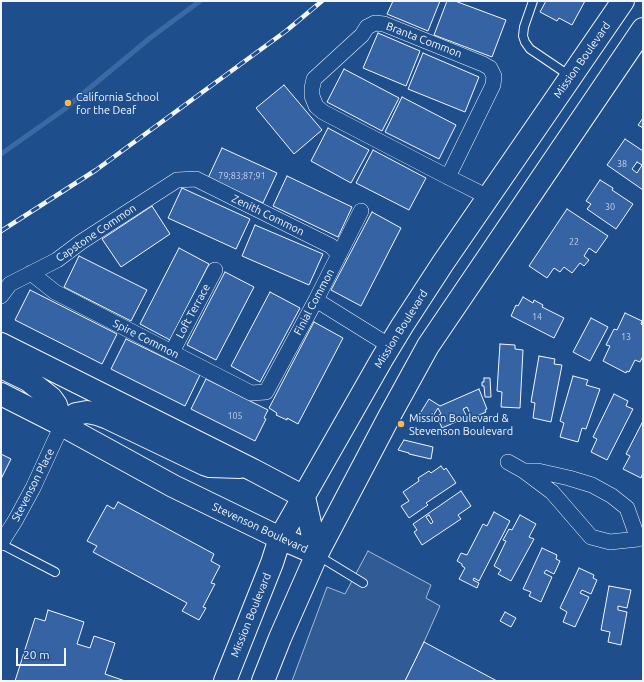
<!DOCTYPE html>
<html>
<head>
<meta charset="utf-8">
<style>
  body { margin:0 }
  #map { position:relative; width:644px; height:682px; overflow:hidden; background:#1f4e8c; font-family:Ubuntu,sans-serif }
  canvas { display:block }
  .frame { position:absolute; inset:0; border:2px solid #f2f6ff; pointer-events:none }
  .scale { position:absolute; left:16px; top:648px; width:50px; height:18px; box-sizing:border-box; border:2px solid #f2f6ff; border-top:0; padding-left:5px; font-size:12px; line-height:14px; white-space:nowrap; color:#f2f6ff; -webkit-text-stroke:3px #1f4e8c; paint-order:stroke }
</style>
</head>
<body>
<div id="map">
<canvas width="644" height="682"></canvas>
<div class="frame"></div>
<div class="scale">20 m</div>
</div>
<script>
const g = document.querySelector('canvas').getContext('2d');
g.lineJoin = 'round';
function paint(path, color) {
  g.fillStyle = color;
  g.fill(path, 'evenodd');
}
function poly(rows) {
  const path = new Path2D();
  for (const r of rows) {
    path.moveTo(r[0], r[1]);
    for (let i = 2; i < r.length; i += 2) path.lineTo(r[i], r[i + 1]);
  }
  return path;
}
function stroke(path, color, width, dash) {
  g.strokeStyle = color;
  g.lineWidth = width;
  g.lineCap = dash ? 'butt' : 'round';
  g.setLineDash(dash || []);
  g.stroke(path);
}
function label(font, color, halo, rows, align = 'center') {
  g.font = font + ' Ubuntu,sans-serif';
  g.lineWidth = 3;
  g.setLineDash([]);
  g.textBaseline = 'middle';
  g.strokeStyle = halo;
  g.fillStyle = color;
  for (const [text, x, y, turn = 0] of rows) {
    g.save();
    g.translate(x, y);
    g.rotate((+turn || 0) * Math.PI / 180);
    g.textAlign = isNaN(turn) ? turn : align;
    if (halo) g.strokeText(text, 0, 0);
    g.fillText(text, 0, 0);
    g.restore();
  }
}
const parking = poly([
  [368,551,431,585,426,598,440,606,424,642,405,681,292,681,327,587,345,594,368,551]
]);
paint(parking, '#305b95');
stroke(parking, '#a8bbd7', 1);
stroke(poly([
  [1,154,62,111,150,38,200,1]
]), '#3b69a3', 5);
const building = poly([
  [393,1,440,1,428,31,387,14,393,1],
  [447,1,455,1,506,20,492,57,434,35,447,1],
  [546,1,585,1,572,25,559,18,557,21,540,12,546,1],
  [378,33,420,51,406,86,363,68,378,33],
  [423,53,479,77,465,112,408,89,423,53],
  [344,69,399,98,382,131,327,102,344,69],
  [284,85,322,130,294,154,256,108,284,85],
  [402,97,456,125,439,159,385,132,402,97],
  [643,118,643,128,638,125,643,118],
  [328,128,369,150,351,183,311,161,328,128],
  [625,139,643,151,643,190,607,165,625,139],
  [637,162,642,165,637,173,632,169,637,162],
  [222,148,277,173,263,203,208,178,222,148],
  [373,150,426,178,409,210,356,183,373,150],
  [287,176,352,207,338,237,273,206,287,176],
  [600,180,613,188,612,190,633,204,616,229,587,209,591,204,586,201,600,180],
  [182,188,250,219,236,249,168,218,182,188],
  [152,206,170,234,121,267,102,239,152,206],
  [567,209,608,236,596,253,589,248,584,256,589,260,584,266,580,263,572,273,564,267,560,272,554,268,547,278,529,266,567,209],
  [372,212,401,228,361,306,331,290,372,212],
  [255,225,323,254,309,285,242,256,255,225],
  [179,248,209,264,170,340,140,324,179,248],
  [79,256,147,290,131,321,64,287,79,256],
  [225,272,254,287,216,360,187,345,225,272],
  [30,290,117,334,102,364,15,320,30,290],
  [270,292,300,308,260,382,231,366,270,292],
  [523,297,533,303,534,300,543,305,542,307,564,318,554,338,511,316,516,305,518,306,523,297],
  [625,313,642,321,641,324,643,326,643,356,640,362,635,360,629,372,627,371,626,373,603,361,610,346,606,345,614,329,617,330,625,313],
  [591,318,608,327,590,361,573,352,591,318],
  [314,322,343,338,298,424,287,418,287,420,276,415,277,413,269,408,314,322],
  [126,339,200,375,185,406,111,369,126,339],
  [500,344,515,345,515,349,523,350,520,408,501,407,502,392,497,391,500,344],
  [539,356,555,359,554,364,562,365,551,422,533,418,535,403,531,402,539,356],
  [573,376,588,380,586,385,600,389,586,429,582,428,578,442,560,437,564,423,560,421,573,376],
  [484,378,490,378,491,397,485,397,484,386,482,386,482,382,484,382,484,378],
  [206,379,268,410,264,418,266,419,255,441,191,409,206,379],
  [479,389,487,409,485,410,486,412,472,418,467,407,463,409,467,417,442,428,437,416,441,414,438,408,430,421,419,415,429,399,440,406,479,389],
  [614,394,628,401,626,406,633,409,607,460,591,452,597,439,593,437,614,394],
  [643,421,643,473,641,478,623,469,630,456,626,454,643,421],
  [404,440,433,447,431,459,409,454,409,453,398,450,404,440],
  [1,454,11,459,1,479,1,454],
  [441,466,444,470,446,468,456,483,426,503,428,505,409,518,401,506,409,501,403,492,419,481,418,478,429,471,431,473,441,466],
  [461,491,471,506,458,515,461,519,422,545,414,532,417,530,413,524,461,491],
  [429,515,433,522,431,524,426,517,429,515],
  [118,502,214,554,211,561,220,566,211,583,215,584,203,607,206,608,199,620,182,611,187,603,93,552,97,546,87,541,107,505,114,509,118,502],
  [494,512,510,521,479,581,474,578,473,580,479,583,477,588,459,579,465,568,462,566,462,564,457,561,461,553,467,555,483,524,487,526,494,512],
  [520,515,536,524,529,537,534,539,511,581,498,574,501,570,494,566,506,541,503,540,509,529,512,530,520,515],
  [542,548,557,555,556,559,560,561,554,574,546,570,544,573,552,577,541,602,529,596,531,592,523,589,542,548],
  [579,568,594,575,593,578,597,580,591,594,582,590,580,593,589,597,575,627,563,622,567,612,560,608,579,568],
  [609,586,631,590,627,608,618,606,618,610,627,612,621,645,608,642,610,632,601,630,609,586],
  [48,610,84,622,77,644,90,648,94,636,115,643,105,674,125,681,15,681,35,618,45,621,48,610],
  [505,612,516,618,511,627,500,621,505,612],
  [424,642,497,681,405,681,424,642]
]);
paint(building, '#3563a3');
stroke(building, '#f2f6ff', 1);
const lane = poly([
  [533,1,524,27,523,36,525,42,530,49,570,76],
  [1,544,55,572],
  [317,555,363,583]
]);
const street = poly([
  [448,177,493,85,494,76,490,68,483,64,384,24,375,23,367,27,362,35,314,79,312,88,312,96,316,106,323,112,448,177,488,197],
  [31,273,55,292,251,393,266,392,316,300,361,211],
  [1,296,10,284,57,260,81,242,177,180,196,179,331,246,339,255],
  [316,300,390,346],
  [172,352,215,270],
  [508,462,524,471,552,492,591,537,610,542,638,539,643,536],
  [524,471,538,471,569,478,592,485,612,496,627,508,638,539],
  [1,543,15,521,33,488,62,425]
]);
const primary = poly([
  [1,344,253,470,304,497,317,554],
  [1,367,28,380,51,398,56,405,62,425],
  [1,394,62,425,173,486,280,538,317,554],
  [62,425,76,414,87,412,97,414,108,418,204,464,210,466,240,467],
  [225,681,272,563,280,538,382,359,402,326,443,263,623,1],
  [263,681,280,638,317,554,389,417,428,346,643,29]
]);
stroke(lane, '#f2f6ff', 10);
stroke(street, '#f2f6ff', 16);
stroke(primary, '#f2f6ff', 24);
stroke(lane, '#1f4e8c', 8);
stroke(street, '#1f4e8c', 15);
stroke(primary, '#1f4e8c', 22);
const rail = poly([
  [1,231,96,170,286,31,322,1]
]);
stroke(rail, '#f2f6ff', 4.5);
stroke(rail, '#1f4e8c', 3, [9]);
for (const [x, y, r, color] of [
  [68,103,4,"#ffb74d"],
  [401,424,4,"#ffb74d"]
]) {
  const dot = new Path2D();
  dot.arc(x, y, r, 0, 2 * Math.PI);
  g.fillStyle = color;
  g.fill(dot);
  stroke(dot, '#1f4e8c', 1.5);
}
label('9px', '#c3d1e8', null, [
  ["38",622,164],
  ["79;83;87;91",242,176],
  ["30",610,207],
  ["22",574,242],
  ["14",537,317],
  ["13",626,337],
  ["105",235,416]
]);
label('11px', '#f2f6ff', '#1f4e8c', [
  ["Branta Common",424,40,21],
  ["Mission Boulevard",582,60,-55],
  ["Zenith Common",268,215,26],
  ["Capstone Common",96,233,-34],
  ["Finial Common",314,302,-62],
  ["Loft Terrace",193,311,-62],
  ["Mission Boulevard",401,329,-58],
  ["Spire Common",146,339,27],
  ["Stevenson Place",33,485,-63],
  ["Stevenson Boulevard",260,528,25],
  ["Mission Boulevard",251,615,-68]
]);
label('11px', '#f2f6ff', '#1f4e8c', [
  ["California School",76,97],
  ["for the Deaf",76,110],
  ["Mission Boulevard &",409,418],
  ["Stevenson Boulevard",409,431]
], 'left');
</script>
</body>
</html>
